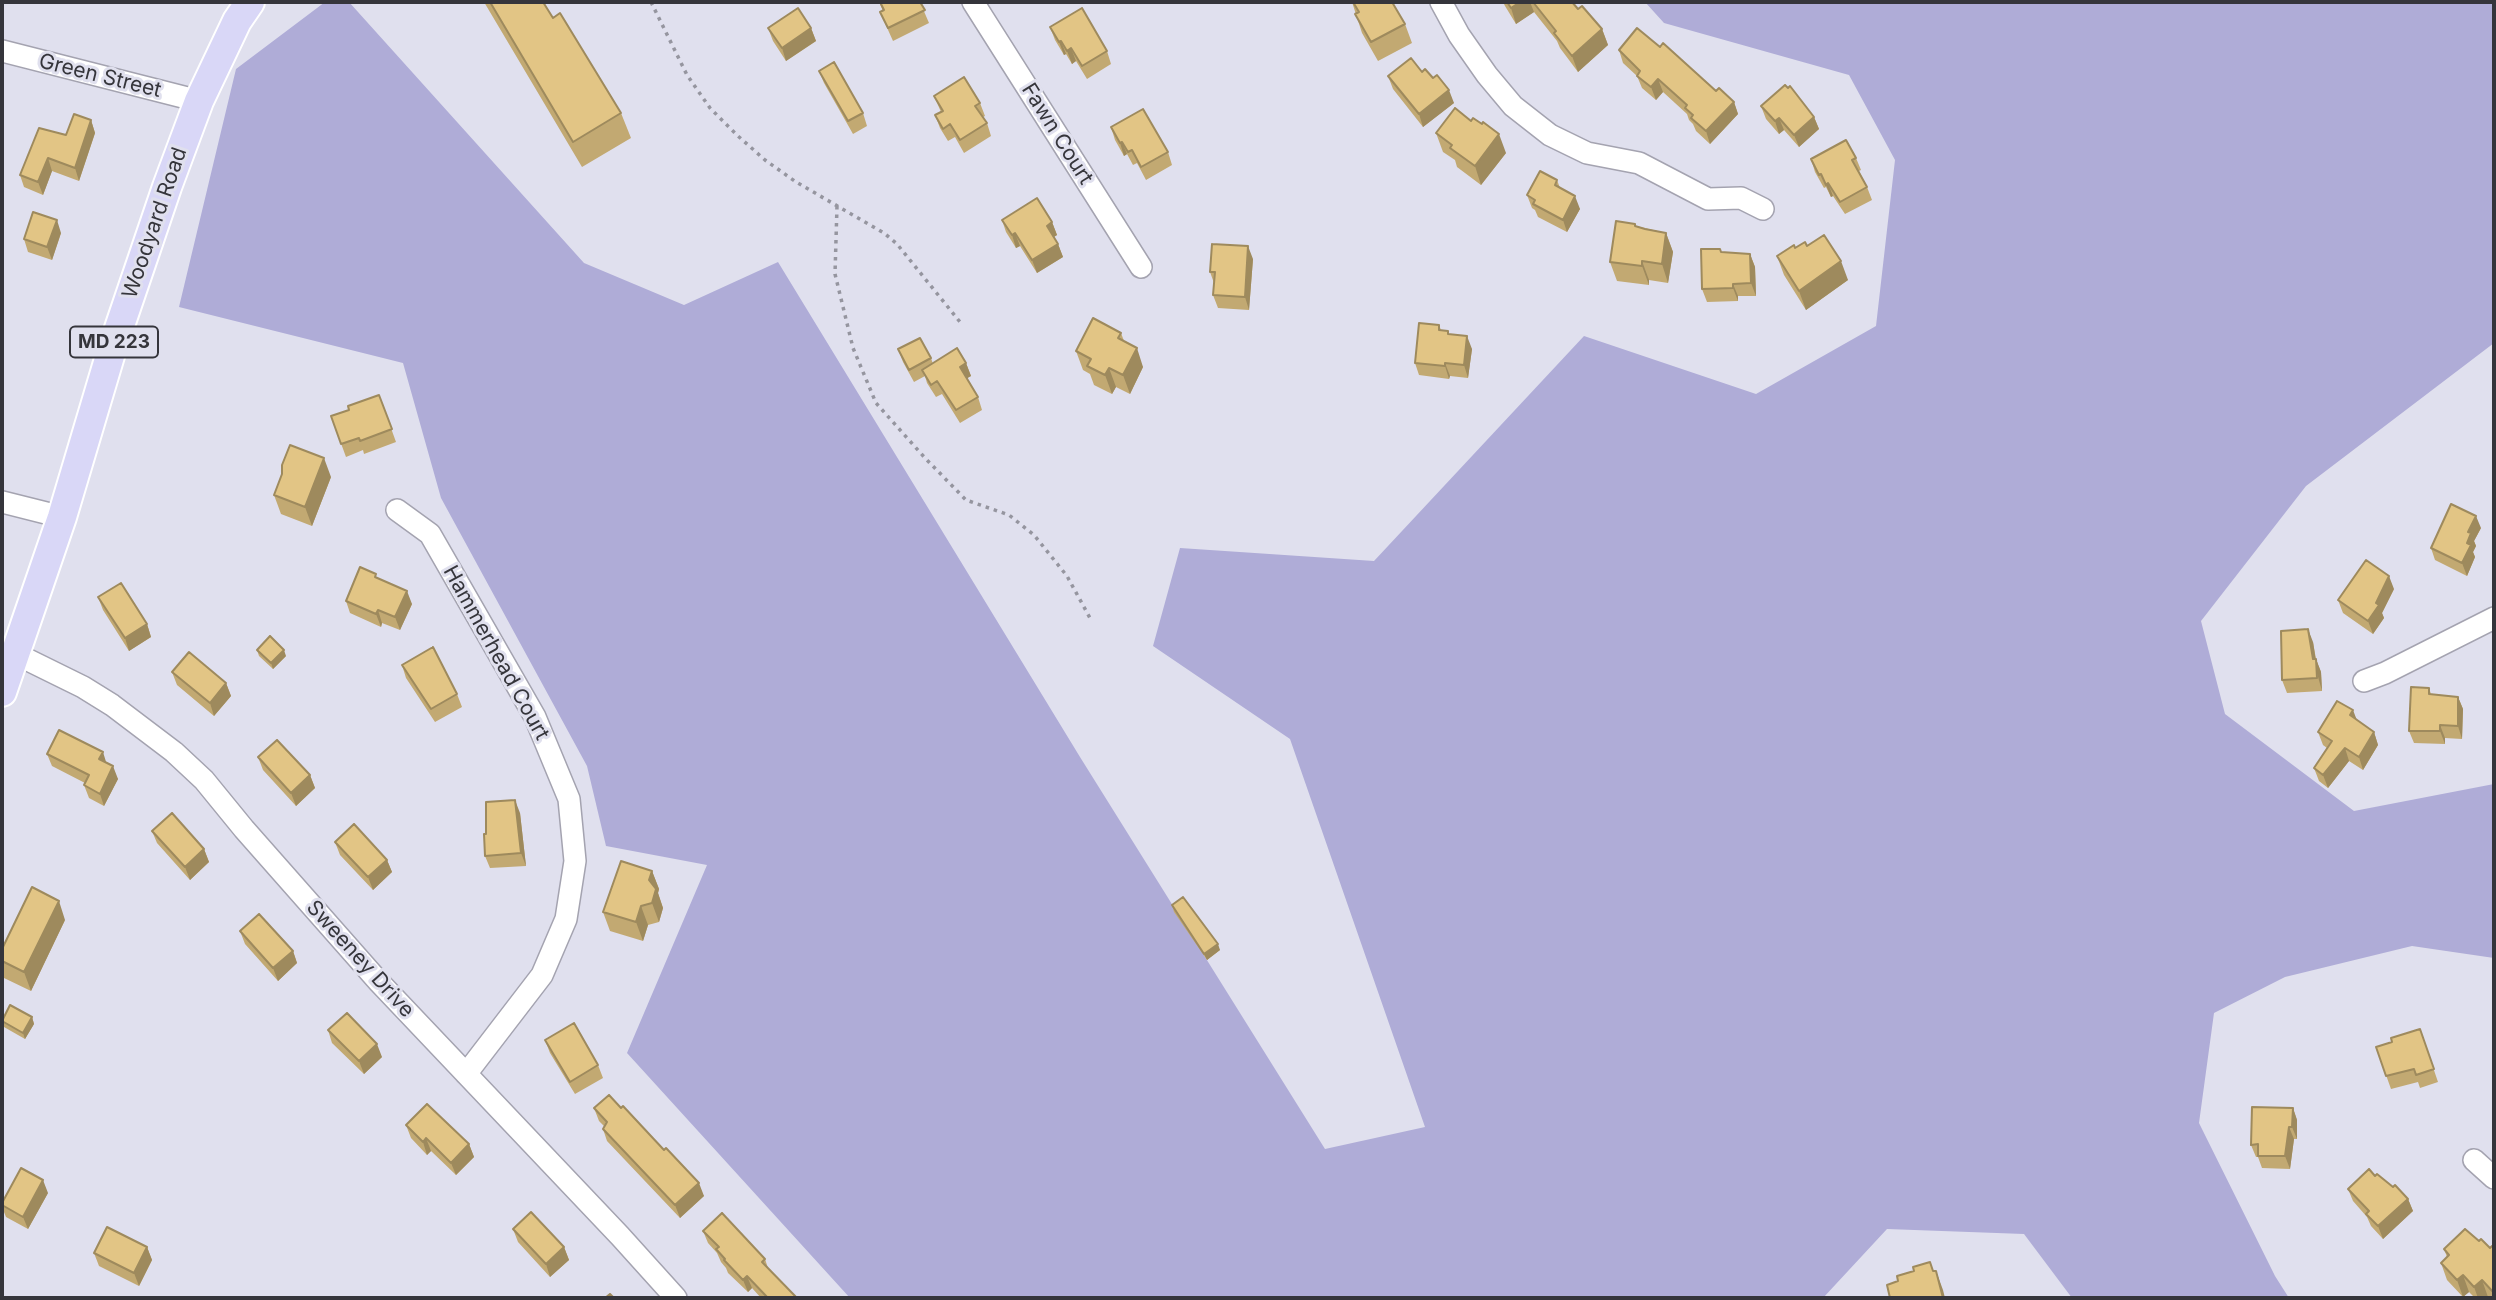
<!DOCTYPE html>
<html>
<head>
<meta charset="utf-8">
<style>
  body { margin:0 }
  #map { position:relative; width:2496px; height:1300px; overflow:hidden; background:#e0e0ee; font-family:Inter,sans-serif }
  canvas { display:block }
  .frame { position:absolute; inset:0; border:4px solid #35353b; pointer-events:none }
</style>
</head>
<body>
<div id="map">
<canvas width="2496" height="1300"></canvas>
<div class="frame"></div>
</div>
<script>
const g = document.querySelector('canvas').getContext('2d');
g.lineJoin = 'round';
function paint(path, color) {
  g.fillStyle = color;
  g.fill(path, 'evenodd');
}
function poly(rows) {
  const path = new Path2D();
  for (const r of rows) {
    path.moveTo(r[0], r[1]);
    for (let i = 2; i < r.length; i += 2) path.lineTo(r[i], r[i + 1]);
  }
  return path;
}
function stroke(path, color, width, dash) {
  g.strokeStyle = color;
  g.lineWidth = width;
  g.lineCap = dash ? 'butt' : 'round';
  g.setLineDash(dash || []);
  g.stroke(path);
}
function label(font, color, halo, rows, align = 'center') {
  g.font = font + ' Inter,sans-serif';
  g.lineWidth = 6;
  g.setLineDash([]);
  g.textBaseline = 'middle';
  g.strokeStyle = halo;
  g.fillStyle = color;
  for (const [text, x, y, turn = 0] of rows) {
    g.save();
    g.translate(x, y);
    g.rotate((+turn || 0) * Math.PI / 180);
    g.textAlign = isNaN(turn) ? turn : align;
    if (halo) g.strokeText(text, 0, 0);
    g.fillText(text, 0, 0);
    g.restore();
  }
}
paint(poly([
  [325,2,349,2,584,263,684,305,778,262,1080,757,1325,1149,1425,1127,1290,739,1153,646,1180,548,1374,561,1584,336,1756,394,1876,326,1895,160,1849,75,1664,23,1645,2,2494,2,2494,343,2306,486,2201,621,2225,714,2354,811,2494,784,2494,958,2412,946,2285,977,2214,1013,2199,1123,2275,1276,2289,1298,2072,1298,2024,1234,1887,1229,1823,1298,850,1298,627,1053,707,865,606,846,587,766,441,498,403,363,179,307,236,69]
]), '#afacd7');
const minor = poly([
  [973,2,1141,267],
  [1441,2,1459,35,1487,75,1513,106,1550,135,1587,153,1639,163,1708,199,1741,198,1763,209],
  [2,51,199,101],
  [2,502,62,517],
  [397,510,430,534,535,717,569,799,575,861,566,919,542,975,466,1074],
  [16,654,83,687,112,705,174,752,204,780,244,829,379,982,620,1236,676,1298],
  [2364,681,2385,673,2494,618],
  [2474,1160,2494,1178]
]);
const major = poly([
  [2,692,62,517,112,349,167,187,199,101,237,21,250,2]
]);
stroke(minor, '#a4a3b0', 24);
stroke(major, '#fff', 32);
stroke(poly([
  [651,2,687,75,710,108,738,136,765,160,796,182,884,233,897,244,960,322],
  [837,206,835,274,853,348,876,403,925,458,966,500,1009,515,1034,535,1067,576,1090,618]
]), '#95959f', 3.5, [3.5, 5]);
stroke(minor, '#fff', 21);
stroke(major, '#d9d7f7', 28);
paint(poly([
  [484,2,543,2,553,18,621,113,631,138,582,167],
  [879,2,920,2,929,23,893,41,880,12,883,11],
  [1352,2,1392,2,1405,24,1412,43,1378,61,1362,33],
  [1503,2,1572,2,1578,9,1602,29,1608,45,1578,72,1560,48,1557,41,1534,12,1516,24,1505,6],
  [1050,27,1107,51,1111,64,1087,79,1076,61,1072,64,1066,54,1064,55,1055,40],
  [768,28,811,28,816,41,786,61,773,41],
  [1660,47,1716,91,1734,102,1738,114,1710,144,1696,131,1693,124,1689,120,1687,114,1663,92,1656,100,1642,88,1637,76,1623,63,1619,50],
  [819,71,863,113,867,126,853,134,824,83],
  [1422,72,1454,103,1423,127,1393,89,1388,76],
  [934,96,980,103,985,116,983,117,987,123,991,136,964,153,955,137,948,141,940,128,935,115,941,112],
  [1761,106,1814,117,1819,129,1799,147,1784,130,1779,134,1766,119],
  [91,120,95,133,79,181,52,171,43,195,24,187,20,175,66,135],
  [1111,127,1168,152,1172,165,1146,180,1137,163,1133,165,1127,154,1124,156,1115,140],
  [1436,133,1506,153,1481,185,1457,167,1455,160,1443,152],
  [1856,158,1861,170,1859,171,1867,187,1872,200,1845,214,1833,196,1831,197,1826,187,1824,188,1815,172,1811,159],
  [1557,180,1560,188,1580,209,1567,232,1538,217,1535,210,1532,208,1527,195],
  [1002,220,1052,222,1057,235,1054,237,1058,244,1063,257,1037,273,1020,246,1016,248,1006,232],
  [1636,226,1666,233,1673,252,1668,283,1649,280,1649,285,1617,281,1610,262],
  [61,233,52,260,28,252,24,239],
  [1807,246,1848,280,1806,310,1784,275,1777,256,1795,248],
  [1722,253,1750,254,1755,267,1756,296,1738,296,1738,301,1707,302,1702,289],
  [1253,259,1249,310,1218,308,1213,295,1214,283,1210,272],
  [1439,325,1441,330,1448,331,1449,334,1472,349,1468,378,1450,376,1449,379,1419,375,1415,363],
  [1121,333,1124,341,1143,367,1130,394,1116,387,1112,394,1094,385,1090,374,1083,370,1076,351],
  [898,349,931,358,933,364,966,363,971,376,967,378,978,397,982,410,960,423,942,394,936,397,927,383,925,376,914,382,903,362],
  [379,395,396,442,364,454,363,450,346,457,331,416,349,410],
  [331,477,312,526,281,514,274,495],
  [2481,528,2474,541,2476,546,2473,552,2475,557,2467,576,2435,560,2431,548],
  [378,578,412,604,400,630,382,623,381,627,350,613,346,601],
  [2394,589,2382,613,2384,618,2373,634,2343,613,2338,600],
  [98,597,147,624,151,637,129,651,103,610],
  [2313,642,2316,659,2321,672,2322,691,2287,693,2282,680],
  [257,650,286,656,273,669,259,656],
  [402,665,457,694,462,707,435,722,406,678],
  [172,672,226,683,231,696,214,716,177,685],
  [2429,688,2431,694,2458,697,2463,709,2462,739,2445,738,2445,744,2414,743,2409,731],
  [2357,720,2374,732,2378,745,2363,770,2349,761,2328,788,2319,781,2314,768,2327,748,2323,745,2318,732],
  [47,754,107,764,118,779,104,806,89,798,84,785,85,783,52,766],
  [258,757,310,775,315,788,296,806,263,770],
  [520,813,526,866,490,868,485,856,486,834],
  [152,831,204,849,209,862,190,880,157,843],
  [335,842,387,860,392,872,373,890,340,855],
  [652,871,659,889,658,893,663,908,659,922,648,925,643,941,610,931,603,912],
  [1172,905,1220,950,1207,960,1174,912],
  [65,920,31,991,4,978,2,973,2,949],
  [240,931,293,951,297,963,278,981,245,944],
  [32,1017,34,1024,25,1039,4,1027,2,1021,2,1020],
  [2420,1029,2438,1082,2420,1088,2418,1082,2391,1089,2376,1047,2392,1042],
  [328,1030,382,1057,364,1074,332,1043],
  [545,1040,598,1065,603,1078,575,1094,550,1053],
  [594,1108,664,1150,704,1196,680,1218,607,1141,603,1129,604,1126,599,1121],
  [2293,1108,2297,1120,2297,1139,2294,1139,2290,1169,2262,1168,2258,1157,2256,1157,2251,1145],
  [406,1125,469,1144,474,1157,456,1175,431,1151,427,1155,411,1138],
  [2375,1176,2408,1199,2413,1211,2383,1239,2371,1226,2367,1217,2353,1201,2348,1189],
  [48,1193,28,1229,6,1217,2,1207,2,1203],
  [513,1229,564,1247,569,1260,550,1277,518,1242],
  [703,1231,765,1259,768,1268,797,1298,761,1298,752,1288,748,1292,728,1273,726,1268,721,1262,717,1253,708,1243],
  [2479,1241,2490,1248,2494,1248,2494,1298,2489,1298,2488,1297,2486,1298,2475,1298,2469,1292,2463,1297,2447,1280,2441,1263,2447,1257,2444,1249],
  [147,1247,152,1260,139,1286,99,1266,94,1253]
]), '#c2a972');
paint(poly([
  [1520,2,1530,2,1534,12,1516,24,1511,8],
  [811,28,816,41,786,61,782,48],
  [1602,29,1608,45,1578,72,1572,56],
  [1061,41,1066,54,1064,55,1059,42],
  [1071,48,1076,61,1072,64,1067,51],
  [1658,79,1663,92,1656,100,1651,87],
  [1449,90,1454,103,1423,127,1419,114],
  [1734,102,1738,114,1710,144,1706,131],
  [1814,117,1819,129,1799,147,1794,135],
  [1779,118,1784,130,1779,134,1775,121],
  [91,120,95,133,79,181,75,168],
  [1499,134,1506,153,1481,185,1475,166],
  [1122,142,1127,154,1124,156,1120,143],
  [48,158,52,171,43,195,38,182],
  [1828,183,1833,196,1831,197,1826,185],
  [1575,196,1580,209,1567,232,1563,220],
  [57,220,61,233,52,260,47,247],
  [1052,222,1057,235,1052,238,1047,226],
  [1015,233,1020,246,1016,248,1012,235],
  [1666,233,1673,252,1668,283,1662,264],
  [1058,244,1063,257,1037,273,1032,260],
  [1248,246,1253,259,1249,310,1245,297],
  [1750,254,1755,267,1756,296,1751,283],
  [1642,261,1649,280,1649,285,1642,266],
  [1841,261,1848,280,1806,310,1799,291],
  [1733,284,1738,296,1738,301,1733,288],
  [1467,336,1472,349,1468,378,1464,365],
  [1137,348,1143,367,1130,394,1123,375],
  [966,363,971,376,964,380,960,367],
  [1445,363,1450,376,1449,379,1445,366],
  [1109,368,1116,387,1112,394,1105,375],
  [324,458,331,477,312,526,305,507],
  [2476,516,2481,528,2474,541,2476,546,2473,552,2475,557,2467,576,2462,563,2468,532],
  [2389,576,2394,589,2382,613,2384,618,2373,634,2368,621,2376,603],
  [407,591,412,604,400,630,395,617],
  [378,610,382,623,381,627,376,614],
  [147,624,151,637,129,651,125,638],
  [2308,629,2313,642,2317,668,2316,659,2321,672,2322,691,2313,659],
  [284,650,286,656,273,669,271,663],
  [226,683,231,696,214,716,210,703],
  [2458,697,2463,709,2462,739,2458,726],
  [2353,710,2358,723,2350,715],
  [2440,725,2445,738,2445,744,2440,731],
  [2374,732,2378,745,2363,770,2359,757],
  [2345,748,2349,761,2328,788,2323,775],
  [103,752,107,765,99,759],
  [113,766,118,779,104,806,100,794],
  [310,775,315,788,296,806,291,793],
  [515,800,520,813,526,866,521,853],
  [204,849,209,862,190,880,185,867],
  [387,860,392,872,373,890,368,877],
  [652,871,659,889,658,893,663,908,659,922,652,903,649,880],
  [59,901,65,920,31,991,24,972],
  [641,906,648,925,643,941,636,922],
  [1218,944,1220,950,1207,960,1204,954],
  [293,951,297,963,278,981,273,968],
  [32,1017,34,1024,25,1039,23,1033],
  [377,1044,382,1057,364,1074,359,1061],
  [2293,1108,2297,1120,2297,1139,2292,1127],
  [2289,1127,2294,1139,2290,1169,2285,1156],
  [426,1138,431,1151,427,1155,423,1142],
  [469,1144,474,1157,456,1175,451,1163],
  [43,1180,48,1193,28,1229,23,1217],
  [699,1183,704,1196,680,1218,675,1205],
  [2408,1199,2413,1211,2383,1239,2378,1226],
  [147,1247,152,1260,139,1286,134,1273],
  [564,1247,569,1260,550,1277,546,1264],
  [1936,1271,1943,1290,1945,1298,1943,1298],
  [2463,1275,2469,1292,2463,1297,2457,1280],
  [747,1276,752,1288,748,1292,743,1280],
  [2482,1280,2488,1297,2486,1298,2478,1298,2474,1287]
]), '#9e8a5d');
const building = poly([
  [490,2,543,2,553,18,560,13,621,113,573,142,490,2],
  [880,2,920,2,925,10,888,28,880,12,884,10,880,2],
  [1353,2,1392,2,1405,24,1371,42,1355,14,1359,12,1353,2],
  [1507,2,1520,2,1511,8,1507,2],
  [1533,2,1572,2,1578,9,1582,6,1602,29,1572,56,1554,33,1556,31,1533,2],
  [798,8,811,28,782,48,768,28,798,8],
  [1082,8,1107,51,1082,66,1071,48,1067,51,1061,41,1059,42,1050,27,1082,8],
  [1637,28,1660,47,1663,43,1716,91,1719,88,1734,102,1706,131,1691,118,1693,115,1685,108,1687,105,1658,79,1651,87,1637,76,1640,71,1619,50,1637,28],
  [1411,58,1422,72,1425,69,1433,78,1437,75,1449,90,1419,114,1388,76,1411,58],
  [834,62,863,113,848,121,819,71,834,62],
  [964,77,980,103,975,106,987,123,960,140,950,124,943,129,935,115,943,111,934,96,964,77],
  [1785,85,1788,88,1790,86,1814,117,1794,135,1779,118,1775,121,1761,106,1785,85],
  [1455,108,1471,121,1473,118,1482,124,1483,122,1499,134,1475,166,1450,148,1452,145,1436,133,1455,108],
  [1143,109,1168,152,1141,167,1132,150,1128,152,1122,142,1120,143,1111,127,1143,109],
  [74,114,91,120,75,168,48,158,38,182,20,175,39,128,66,135,74,114],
  [1846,140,1856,158,1852,160,1867,187,1840,202,1828,183,1826,185,1821,174,1819,175,1811,159,1846,140],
  [1540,171,1557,180,1555,185,1575,196,1563,220,1533,204,1535,200,1527,195,1540,171],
  [1037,198,1052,222,1047,226,1058,244,1032,260,1015,233,1012,235,1002,220,1037,198],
  [33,212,57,220,47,247,24,239,33,212],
  [1616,221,1635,224,1635,226,1645,229,1666,233,1662,264,1642,261,1642,266,1610,262,1616,221],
  [1824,235,1841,261,1799,291,1777,256,1794,245,1795,248,1805,242,1807,246,1824,235],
  [1212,244,1248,246,1245,297,1213,295,1215,272,1210,272,1212,244],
  [1701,249,1720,249,1721,252,1750,254,1751,283,1733,284,1733,288,1702,289,1701,249],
  [1093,318,1121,333,1118,338,1137,348,1123,375,1109,368,1105,375,1087,366,1091,359,1076,351,1093,318],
  [1419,323,1439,325,1439,330,1448,331,1448,334,1467,336,1464,365,1445,363,1445,366,1415,363,1419,323],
  [920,338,931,358,909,370,898,349,920,338],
  [957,348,966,363,960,367,978,397,956,410,937,381,931,385,922,370,957,348],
  [379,395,392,429,360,441,359,438,341,444,331,416,349,410,348,406,379,395],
  [290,445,324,458,305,507,274,495,282,474,282,465,290,445],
  [2451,504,2476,516,2468,532,2471,533,2467,543,2471,545,2462,563,2431,548,2451,504],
  [2366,560,2389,576,2376,603,2379,605,2368,621,2338,600,2366,560],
  [360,567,376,574,375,577,407,591,395,617,378,610,376,614,346,601,360,567],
  [121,583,147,624,125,638,98,597,121,583],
  [2308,629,2313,659,2316,659,2317,678,2282,680,2281,631,2308,629],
  [270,636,284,650,271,663,257,650,270,636],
  [433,647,457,694,431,709,402,665,433,647],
  [189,652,226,683,210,703,172,672,189,652],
  [2411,687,2429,688,2429,694,2458,697,2458,726,2440,725,2440,731,2409,731,2411,687],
  [2337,701,2353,710,2350,715,2374,732,2359,757,2345,748,2323,775,2314,768,2332,741,2318,732,2337,701],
  [59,730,103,752,99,759,113,766,100,794,84,785,89,775,47,754,59,730],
  [277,740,310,775,291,793,258,757,277,740],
  [515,800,521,853,485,856,484,834,486,834,486,802,515,800],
  [172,813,204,849,185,867,152,831,172,813],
  [354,824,387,860,368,877,335,842,354,824],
  [621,861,652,871,649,880,656,889,652,903,641,906,636,922,603,912,621,861],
  [32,887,59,901,24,972,2,961,2,949,32,887],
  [1183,897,1218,944,1204,954,1172,905,1183,897],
  [259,914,293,951,273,968,240,931,259,914],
  [10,1005,32,1017,23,1033,2,1021,10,1005],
  [347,1013,377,1044,359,1061,328,1030,347,1013],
  [574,1023,598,1065,570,1082,545,1040,574,1023],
  [2420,1029,2434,1069,2416,1075,2414,1069,2386,1076,2376,1047,2392,1042,2391,1038,2420,1029],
  [609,1095,621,1108,623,1106,664,1150,666,1148,699,1183,675,1205,603,1129,607,1122,594,1108,609,1095],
  [427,1104,469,1144,451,1163,426,1138,423,1142,406,1125,427,1104],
  [2252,1107,2293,1108,2292,1127,2289,1127,2285,1156,2258,1156,2258,1144,2251,1145,2252,1107],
  [21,1168,43,1180,23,1217,2,1205,2,1203,21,1168],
  [2369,1169,2375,1176,2377,1174,2393,1187,2395,1185,2408,1199,2378,1226,2366,1214,2369,1211,2348,1189,2369,1169],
  [531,1212,564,1247,546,1264,513,1229,531,1212],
  [722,1213,765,1259,762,1262,797,1298,768,1298,747,1276,743,1280,724,1260,725,1259,716,1249,719,1247,703,1231,722,1213],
  [107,1227,147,1247,134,1273,94,1253,107,1227],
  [2465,1229,2479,1241,2481,1239,2490,1248,2492,1246,2494,1248,2494,1293,2482,1280,2474,1287,2463,1275,2457,1280,2441,1263,2449,1255,2444,1249,2465,1229],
  [1930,1262,1933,1271,1936,1271,1943,1298,1890,1298,1887,1285,1898,1281,1897,1276,1914,1271,1913,1267,1930,1262],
  [610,1294,614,1298,605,1298,610,1294]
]);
paint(building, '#e2c585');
stroke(building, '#9e8a5d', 2);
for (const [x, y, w] of [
  [114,342,88]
]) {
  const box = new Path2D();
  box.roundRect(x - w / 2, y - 15.5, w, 31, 5);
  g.fillStyle = '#e0e0ee';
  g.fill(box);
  stroke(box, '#35353b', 2);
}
label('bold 19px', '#35353b', null, [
  ["MD 223",114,342]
]);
label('21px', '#35353b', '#e0e0ee', [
  ["Green Street",100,76,14],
  ["Fawn Court",1057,134,58],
  ["Woodyard Road",155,223,-71],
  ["Hammerhead Court",496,653,61],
  ["Sweeney Drive",360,959,48]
]);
</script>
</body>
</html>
